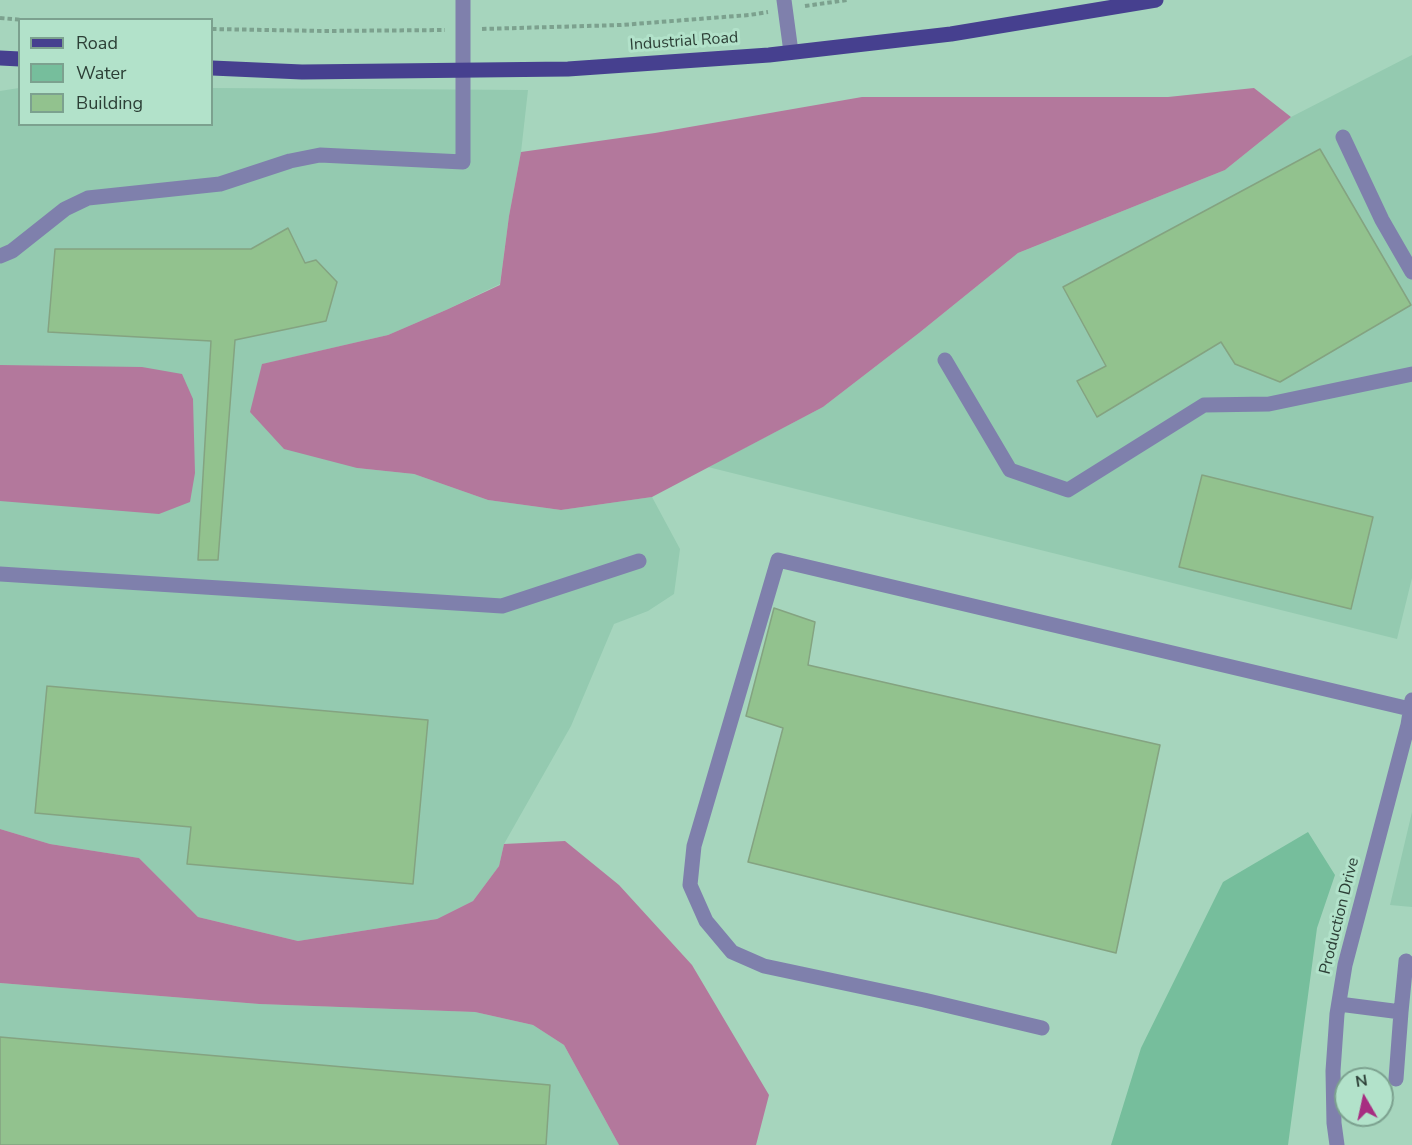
<!DOCTYPE html>
<html>
<head>
<meta charset="utf-8">
<style>
  body { margin:0 }
  #map { position:relative; width:1412px; height:1145px; overflow:hidden; background:#a6d5bd; font-family:"Nunito Sans",sans-serif }
  canvas { display:block }
  .legend { position:absolute; left:18px; top:18px; width:195px; height:108px; box-sizing:border-box; background:#b2e2ca; border:2px solid #7ca18f; margin:0; padding:8px 10px; list-style:none; font-size:18px; color:#2c3f36 }
  .legend li { display:flex; align-items:center; gap:12px; height:30px }
  .legend b { width:30px; border:2px solid #7ca18f }
  .north { position:absolute; left:1334px; top:1067px; width:60px; height:60px; box-sizing:border-box; background:#b2e2ca; border:2px solid #7ca18f; border-radius:50%; rotate:351deg; font-size:16px; font-weight:700; line-height:24px; text-align:center; color:#2c3f36 }
  .north::after { content:''; display:block; margin:auto; width:21px; height:27px; background:#a72d81; clip-path:polygon(50% 0,100% 100%,50% 72%,0 100%) }
</style>
</head>
<body>
<div id="map">
<canvas width="1412" height="1145"></canvas>
<ul class="legend">
<li><b style="height:8px;background:#46408f"></b>Road</li>
<li><b style="height:16px;background:#76be9c"></b>Water</li>
<li><b style="height:16px;background:#92c28e"></b>Building</li>
</ul>
<div class="north">N</div>
</div>
<script>
const g = document.querySelector('canvas').getContext('2d');
g.lineJoin = 'round';
function paint(path, color) {
  g.fillStyle = color;
  g.fill(path, 'evenodd');
}
function poly(rows) {
  const path = new Path2D();
  for (const r of rows) {
    path.moveTo(r[0], r[1]);
    for (let i = 2; i < r.length; i += 2) path.lineTo(r[i], r[i + 1]);
  }
  return path;
}
function stroke(path, color, width, dash) {
  g.strokeStyle = color;
  g.lineWidth = width;
  g.lineCap = dash ? 'butt' : 'round';
  g.setLineDash(dash || []);
  g.stroke(path);
}
function label(font, color, halo, rows, align = 'center') {
  g.font = font + ' "Nunito Sans",sans-serif';
  g.lineWidth = 6;
  g.setLineDash([]);
  g.textBaseline = 'middle';
  g.strokeStyle = halo;
  g.fillStyle = color;
  for (const [text, x, y, turn = 0] of rows) {
    g.save();
    g.translate(x, y);
    g.rotate((+turn || 0) * Math.PI / 180);
    g.textAlign = isNaN(turn) ? turn : align;
    if (halo) g.strokeText(text, 0, 0);
    g.fillText(text, 0, 0);
    g.restore();
  }
}
paint(poly([
  [1412,55,1412,578,1397,639,708,467,823,407,919,333,1018,253,1225,170,1291,117],
  [19,88,20,124,212,124,212,88,528,90,521,152,509,216,500,284,446,310,388,335,263,364,357,468,414,474,488,500,561,510,652,497,680,549,674,594,648,611,614,624,571,726,504,844,499,866,473,901,437,919,298,941,198,917,139,858,50,844,0,829,0,91],
  [1412,812,1412,907,1390,905],
  [0,983,259,1004,475,1012,533,1025,564,1045,619,1145,0,1145]
]), '#94cab0');
paint(poly([
  [1254,88,1291,117,1225,170,1018,253,919,333,823,407,652,497,561,510,488,500,414,474,357,468,284,449,250,412,262,364,388,335,446,310,500,285,509,216,521,152,655,133,862,97,1168,97],
  [0,365,142,367,182,374,193,399,195,473,190,502,159,514,0,501],
  [0,829,50,844,139,858,198,917,298,941,437,919,473,901,499,866,504,844,565,841,619,885,692,965,769,1095,756,1145,619,1145,564,1045,533,1025,475,1012,259,1004,0,983]
]), '#b3789c');
paint(poly([
  [1308,832,1335,875,1317,928,1288,1145,1111,1145,1141,1048,1223,882]
]), '#76be9c');
const building = poly([
  [1320,149,1411,305,1280,382,1235,364,1221,342,1097,417,1077,381,1106,366,1063,287,1320,149],
  [288,228,305,263,316,260,337,282,326,321,235,340,218,560,198,560,211,341,48,332,55,249,251,249,288,228],
  [1202,475,1373,517,1351,609,1179,567,1202,475],
  [774,608,815,622,808,665,1160,745,1116,953,748,862,783,728,746,716,774,608],
  [47,686,428,720,413,884,187,864,191,827,35,813,47,686],
  [0,1037,550,1085,546,1145,0,1145,0,1037]
]);
paint(building, '#92c28e');
stroke(building, '#84a381', 1.5);
stroke(poly([
  [805,6,847,0],
  [0,18,24,20],
  [212,29,324,31,445,30],
  [482,29,621,25,749,15,768,12]
]), '#7ca18e', 4, [4.5, 3]);
stroke(poly([
  [784,0,791,52],
  [1343,137,1382,220,1412,272],
  [0,256,12,251,65,209,88,198,220,184,290,161,320,155,463,162,463,0],
  [945,360,1010,470,1068,490,1204,405,1269,404,1412,374],
  [0,574,502,606,639,561],
  [1339,1004,1401,1012,1406,961],
  [1042,1028,924,1000,764,966,732,952,706,921,690,885,694,846,778,560,1410,709],
  [1396,1079,1401,1012],
  [1337,1145,1334,1123,1333,1071,1337,1014,1345,965,1408,725,1412,700]
]), '#7f80ac', 15);
stroke(poly([
  [0,58,20,59],
  [212,68,302,72,568,69,769,55,951,34,1156,0]
]), '#46408f', 15);
label('16px', '#2c3f36', '#b2e2ca', [
  ["Industrial Road",684,42,-4],
  ["Production Drive",1340,916,-76]
]);
</script>
</body>
</html>
